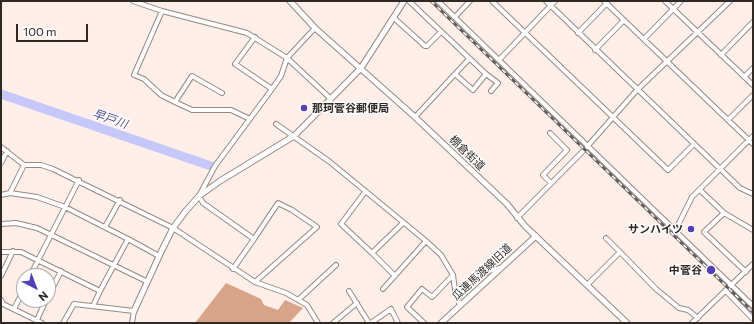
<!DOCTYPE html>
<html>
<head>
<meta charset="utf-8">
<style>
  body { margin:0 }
  #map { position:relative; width:754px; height:324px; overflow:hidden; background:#ffefe8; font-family:Commissioner,sans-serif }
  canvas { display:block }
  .frame { position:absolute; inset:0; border:2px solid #2f2926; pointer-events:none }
  .north { position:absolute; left:16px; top:268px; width:40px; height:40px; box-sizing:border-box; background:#fff; border:1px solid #aca9a8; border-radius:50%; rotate:138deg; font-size:11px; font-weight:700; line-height:16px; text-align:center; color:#2f2926 }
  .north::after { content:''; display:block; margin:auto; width:14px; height:18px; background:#5340b8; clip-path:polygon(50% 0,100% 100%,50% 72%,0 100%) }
  .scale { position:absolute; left:16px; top:24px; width:72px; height:18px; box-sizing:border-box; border:2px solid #2f2926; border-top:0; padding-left:5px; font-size:12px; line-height:14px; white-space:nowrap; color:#2f2926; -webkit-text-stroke:3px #fff; paint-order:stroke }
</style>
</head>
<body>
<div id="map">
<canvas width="754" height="324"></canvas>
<div class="frame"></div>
<div class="north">N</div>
<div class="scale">100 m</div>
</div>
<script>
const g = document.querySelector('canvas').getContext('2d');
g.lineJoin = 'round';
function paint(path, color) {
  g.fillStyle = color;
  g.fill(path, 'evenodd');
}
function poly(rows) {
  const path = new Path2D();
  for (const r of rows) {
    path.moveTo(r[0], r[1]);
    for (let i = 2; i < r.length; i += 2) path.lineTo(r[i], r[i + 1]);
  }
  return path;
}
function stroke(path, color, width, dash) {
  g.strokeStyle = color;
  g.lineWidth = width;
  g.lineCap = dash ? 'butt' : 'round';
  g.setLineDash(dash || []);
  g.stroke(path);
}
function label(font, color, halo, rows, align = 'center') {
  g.font = font + ' Commissioner,"Noto Sans JP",sans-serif';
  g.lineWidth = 3;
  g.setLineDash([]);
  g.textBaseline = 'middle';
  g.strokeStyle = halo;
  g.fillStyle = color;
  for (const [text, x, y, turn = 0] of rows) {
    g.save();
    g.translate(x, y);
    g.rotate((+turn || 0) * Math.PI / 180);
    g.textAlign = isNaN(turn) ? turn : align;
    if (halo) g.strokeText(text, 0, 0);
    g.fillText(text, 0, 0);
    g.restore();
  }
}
paint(poly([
  [226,283,261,299,264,305,278,310,285,300,303,308,289,323,195,323]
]), '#d8a48a');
stroke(poly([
  [1,94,211,166]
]), '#c6c7fb', 9);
const minor = poly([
  [133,1,162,11,247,33,287,58,331,99],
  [409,1,486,74,473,90,455,74],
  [438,1,753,306],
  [492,1,668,170,694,144],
  [546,1,740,188,753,194],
  [604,1,753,144],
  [665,1,753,85],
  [162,11,134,75,144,79,161,95,175,102,192,76,222,93],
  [455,17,470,1],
  [394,18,425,46,427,46,441,32],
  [578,33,607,3],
  [255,37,235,64,272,89],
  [644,39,681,1],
  [595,50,624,20],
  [721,55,753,22],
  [499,60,555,1],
  [486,74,498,83,491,91],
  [744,77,753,68],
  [175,102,192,110,231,110,250,119],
  [415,117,469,59],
  [728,120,753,95],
  [276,124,330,162,426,241],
  [550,133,567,150,543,175,551,183],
  [1,147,24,165,41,165,53,169,173,228,255,282,286,293,307,305,318,323],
  [1,163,7,151],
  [700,190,724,213,753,230],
  [365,192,341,224,372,253,403,223],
  [1,195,10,193,24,165],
  [724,213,704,232,746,272],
  [517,218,585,149,637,90,730,1],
  [1,224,16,223,37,228,146,281],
  [105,227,120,200],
  [675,231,692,197,753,136],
  [128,239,159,256],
  [254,239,278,203,292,210,317,227,255,282],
  [1,252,21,252,100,291,128,239,65,207,37,197,10,193],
  [620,252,656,289,679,308,688,310,698,318],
  [372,253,395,276],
  [233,269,254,239,203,203,199,196,215,166,272,89,281,76,287,58,315,28],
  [1,276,13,251],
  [30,276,79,180],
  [588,284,620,252,606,238],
  [383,289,426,241,441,255,453,275,455,290,460,305],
  [455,290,489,271,500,268],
  [349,291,369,323],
  [726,291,753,319],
  [48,297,61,271],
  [1,300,3,304,42,323],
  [298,300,336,265],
  [93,306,100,291],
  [14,309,24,289],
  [37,320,46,300],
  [63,323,74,304,134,311,132,323],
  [333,323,357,303],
  [371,323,391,309,398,323],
  [424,323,407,307,422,289,432,297,453,275],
  [692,323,753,264]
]);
const tertiary = poly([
  [290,1,315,28,415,117,507,204,525,226,627,323],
  [134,311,161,252,173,228,185,212,199,196,220,181,294,136,306,124,361,68,404,1],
  [441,323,536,236]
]);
stroke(minor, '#968881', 6);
stroke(tertiary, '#968881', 7);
stroke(minor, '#fff', 4);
stroke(tertiary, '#fff', 5);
const rail = poly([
  [431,1,753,312]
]);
stroke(rail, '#635b57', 3);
stroke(rail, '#fff', 1.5, [4.5]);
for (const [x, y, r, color] of [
  [304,108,4,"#5340b8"],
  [691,229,4,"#5340b8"],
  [711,270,5,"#5340b8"]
]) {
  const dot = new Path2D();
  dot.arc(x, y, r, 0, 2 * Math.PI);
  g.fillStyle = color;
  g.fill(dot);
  stroke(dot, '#fff', 1.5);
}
label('bold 11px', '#2f2926', '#fff', [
  ["那珂菅谷郵便局",312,108,"left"],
  ["サンハイツ",683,229],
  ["中菅谷",702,270]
], 'right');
label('11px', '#2f2926', '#fff', [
  ["棚倉街道",467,153,44],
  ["瓜連馬渡線旧道",482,272,-43]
]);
label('italic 12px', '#514e8e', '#fff', [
  ["早戸川",110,119,19]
]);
</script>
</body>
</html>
